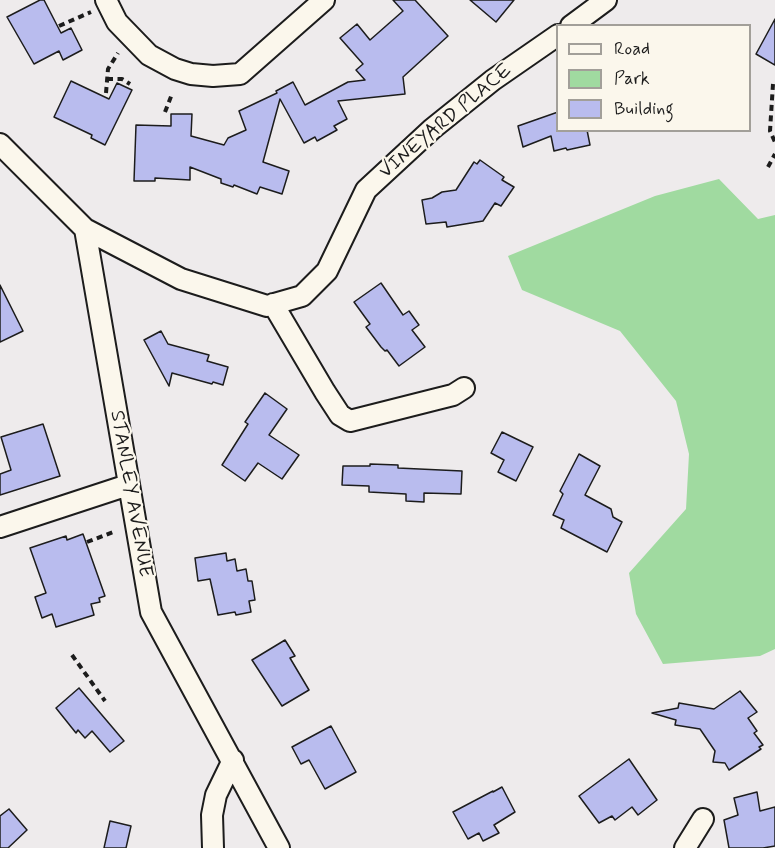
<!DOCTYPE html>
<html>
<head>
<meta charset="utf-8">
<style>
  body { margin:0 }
  #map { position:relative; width:775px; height:848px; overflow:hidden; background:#eeebec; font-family:Mynerve,sans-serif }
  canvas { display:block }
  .legend { position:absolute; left:556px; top:24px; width:195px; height:108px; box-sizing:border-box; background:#fbf7ec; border:2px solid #a29f99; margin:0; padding:8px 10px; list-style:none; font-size:18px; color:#1c1c1c }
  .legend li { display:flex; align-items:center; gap:12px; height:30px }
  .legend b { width:30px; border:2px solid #a29f99 }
</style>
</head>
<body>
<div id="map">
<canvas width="775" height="848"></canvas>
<ul class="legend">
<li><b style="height:8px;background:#fbf7ec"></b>Road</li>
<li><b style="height:16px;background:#a0daa0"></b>Park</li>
<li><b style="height:16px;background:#b9bcee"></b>Building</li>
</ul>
</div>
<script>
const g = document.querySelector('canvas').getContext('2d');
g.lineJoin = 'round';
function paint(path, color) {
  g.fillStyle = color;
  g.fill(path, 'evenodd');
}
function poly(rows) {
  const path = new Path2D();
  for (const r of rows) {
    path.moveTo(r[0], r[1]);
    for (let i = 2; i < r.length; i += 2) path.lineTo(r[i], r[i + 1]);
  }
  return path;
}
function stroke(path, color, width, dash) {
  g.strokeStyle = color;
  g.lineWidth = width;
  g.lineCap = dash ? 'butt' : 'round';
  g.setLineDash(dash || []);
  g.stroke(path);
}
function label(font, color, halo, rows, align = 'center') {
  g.font = font + ' Mynerve,sans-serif';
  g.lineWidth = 4.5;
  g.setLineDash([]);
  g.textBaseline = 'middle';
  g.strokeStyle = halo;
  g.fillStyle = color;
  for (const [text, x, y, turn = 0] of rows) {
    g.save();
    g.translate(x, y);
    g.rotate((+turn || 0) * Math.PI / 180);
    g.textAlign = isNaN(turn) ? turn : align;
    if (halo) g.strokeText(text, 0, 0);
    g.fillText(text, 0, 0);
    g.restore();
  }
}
paint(poly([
  [719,179,758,219,775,215,775,649,760,656,663,664,636,614,629,573,686,509,689,454,676,401,620,331,522,290,508,256,655,196]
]), '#a0daa0');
const building = poly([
  [40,0,44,0,61,33,71,28,82,50,63,60,59,51,34,64,7,17,40,0],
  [393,0,415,0,448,36,403,77,405,94,338,101,347,119,334,126,337,130,317,141,315,137,304,143,280,99,263,162,289,171,282,194,260,187,257,194,234,185,233,187,221,183,221,179,190,167,190,180,155,178,155,181,134,181,136,125,171,126,171,114,192,114,191,136,224,145,228,138,246,130,239,111,277,93,276,91,293,82,305,105,348,82,365,80,356,70,363,64,340,38,357,24,370,40,403,11,393,0],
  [470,0,514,0,496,22,470,0],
  [775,19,775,65,756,54,775,19],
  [71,81,109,99,117,83,132,90,105,145,91,138,92,135,54,117,71,81],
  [558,112,558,130,587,130,590,145,567,150,566,148,554,151,551,136,523,147,518,126,558,112],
  [480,160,504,177,502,180,514,187,501,206,495,203,483,221,447,227,446,222,426,224,422,200,432,198,442,192,456,190,474,162,477,164,480,160],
  [381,283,403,315,409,311,419,325,412,330,425,347,399,366,387,350,385,351,381,347,366,327,370,324,354,302,381,283],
  [0,285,23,331,0,342,0,285],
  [161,331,168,344,209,355,207,361,228,367,223,385,213,382,212,384,172,373,169,386,144,340,161,331],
  [265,393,287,409,269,435,299,455,282,479,258,463,245,481,222,465,248,424,245,422,265,393],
  [43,424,60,476,0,495,0,474,11,470,1,437,43,424],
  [502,432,533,447,516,481,498,472,504,460,491,453,502,432],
  [579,454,600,466,585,495,611,509,613,517,622,522,607,552,561,528,564,520,553,515,563,494,560,491,579,454],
  [370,464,398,465,398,468,462,471,461,494,424,493,424,502,406,501,406,494,369,492,369,486,342,485,343,466,370,466,370,464],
  [83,534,105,596,99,598,100,602,91,604,94,615,56,627,52,614,42,618,35,597,46,593,30,548,66,536,67,540,83,534],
  [226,553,227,561,235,559,237,571,246,569,248,581,252,581,255,600,249,601,251,612,236,615,235,612,218,615,210,579,198,581,195,558,226,553],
  [285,640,295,656,290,658,309,690,282,706,252,660,285,640],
  [79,688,124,741,110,752,92,731,85,738,78,730,76,733,56,708,79,688],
  [740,691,757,712,748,718,757,731,754,733,763,745,759,747,761,749,729,770,725,763,713,762,715,751,700,729,675,725,676,720,652,713,678,708,679,703,714,709,740,691],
  [331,726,356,772,325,789,309,760,301,764,292,747,331,726],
  [629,759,657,800,638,815,632,807,615,820,612,816,599,823,579,796,629,759],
  [502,787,515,812,494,825,499,833,483,841,479,833,468,839,453,812,493,791,493,792,502,787],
  [757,792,760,811,775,807,775,846,763,848,729,848,724,820,738,815,734,798,757,792],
  [9,809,27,830,8,848,0,848,0,816,9,809],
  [110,821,131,826,126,848,104,848,110,821]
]);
paint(building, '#b9bcee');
stroke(building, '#1c1c1c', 1.5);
const minor = poly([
  [106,0,117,22,149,55,175,69,191,74,213,76,240,74,324,0],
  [571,26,606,0],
  [0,144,85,229,151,612,279,848],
  [85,229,181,279,267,306,302,296,327,271,366,190,432,129,493,80,558,35],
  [273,304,325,392,340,415,350,421,437,399,453,395,464,388],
  [0,527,128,485],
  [213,848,212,815,216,795,233,760],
  [685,848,703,819]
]);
stroke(minor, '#1c1c1c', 24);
stroke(poly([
  [59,26,91,12],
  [107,79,122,79,130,84],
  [773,84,770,131,775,142],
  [106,93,108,69,118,53],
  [165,112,172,94],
  [768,167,775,154],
  [87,542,116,531],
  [72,655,105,701]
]), '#1c1c1c', 4, [6, 4.5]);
stroke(minor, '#fbf7ec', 20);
label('20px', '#1c1c1c', '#fbf7ec', [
  ["VINEYARD PLACE",446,122,-40],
  ["STANLEY AVENUE",130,494,80]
]);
</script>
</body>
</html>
